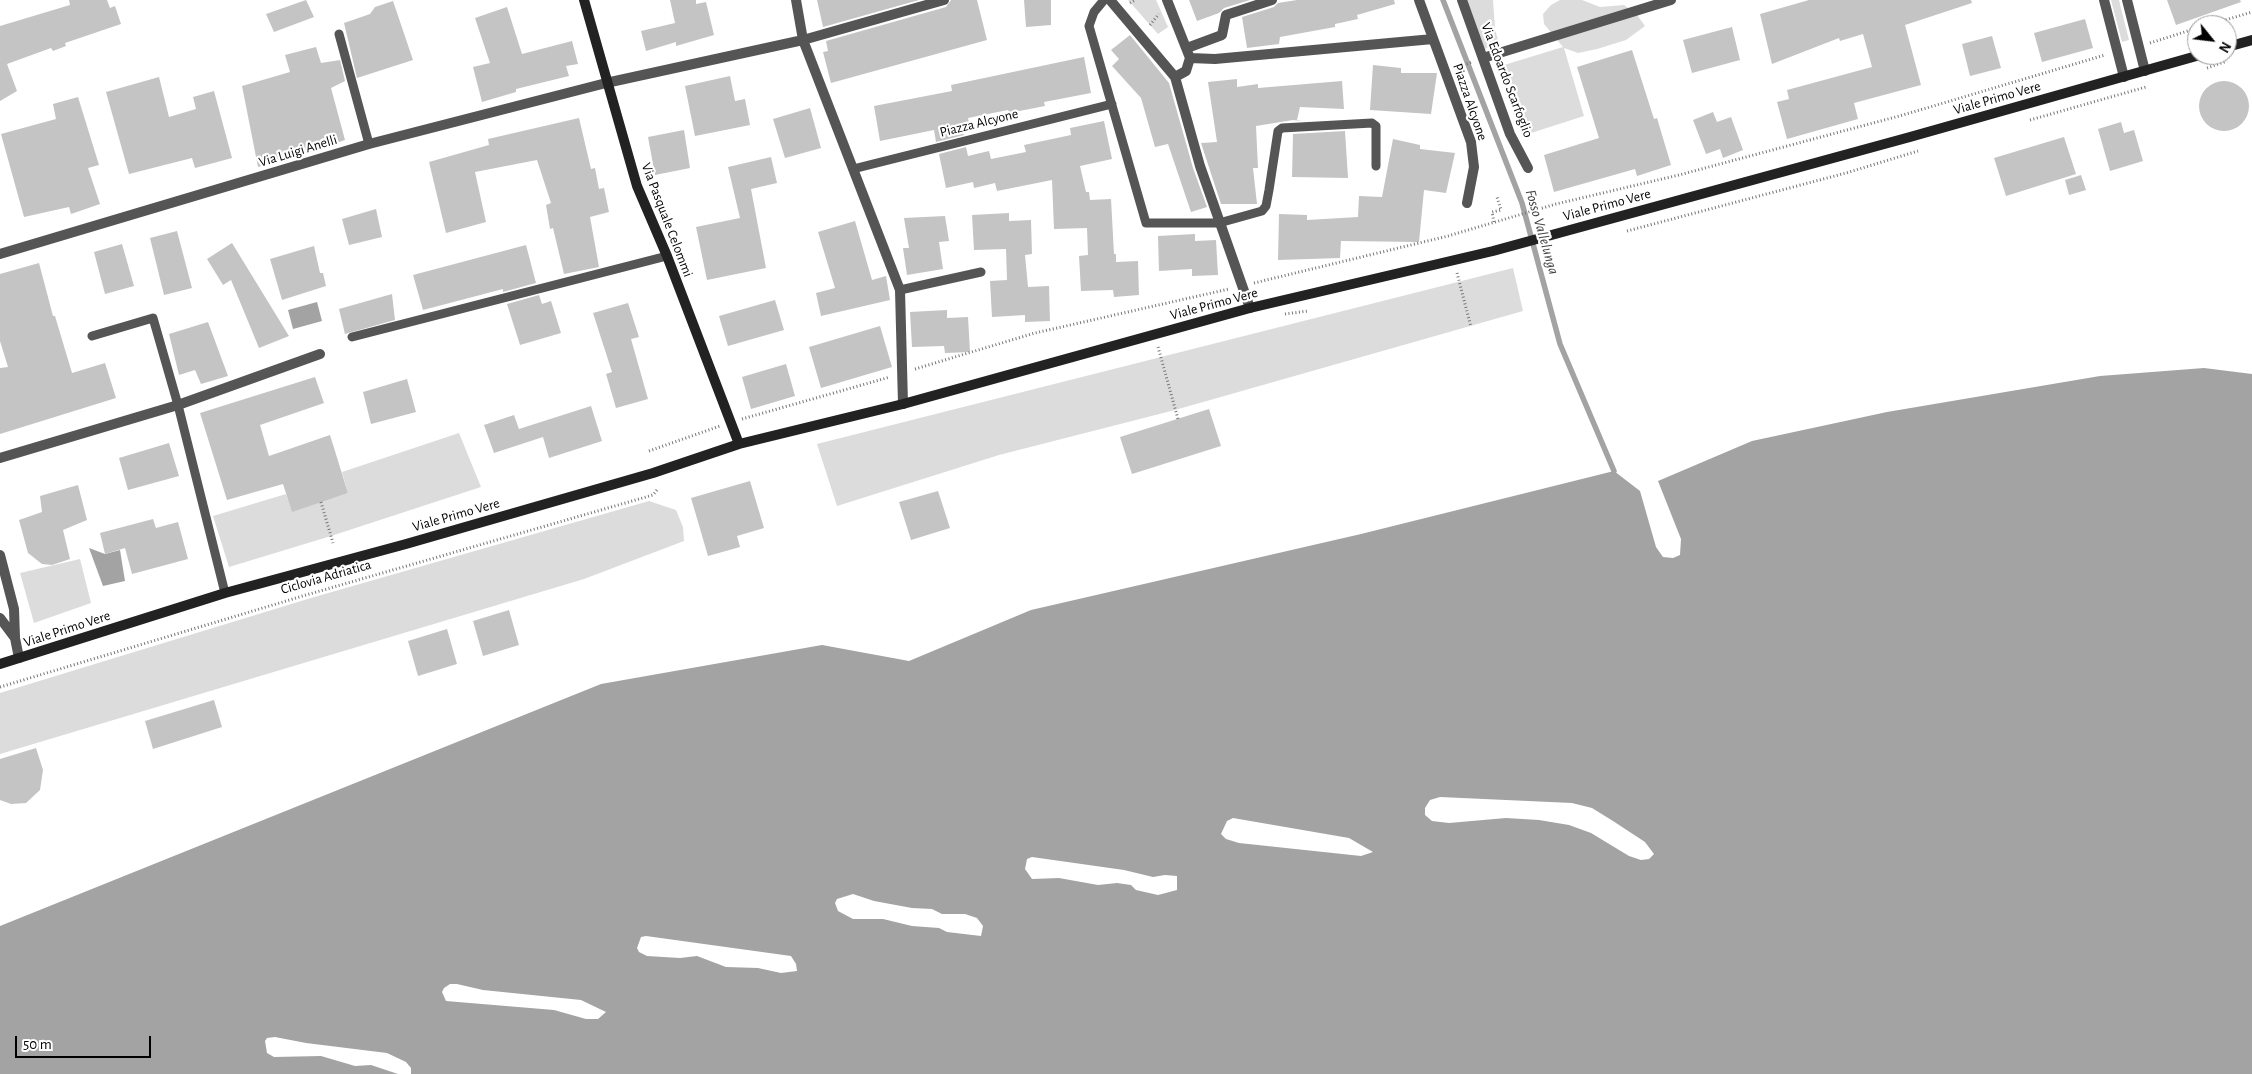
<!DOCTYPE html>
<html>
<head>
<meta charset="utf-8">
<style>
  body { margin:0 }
  #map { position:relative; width:2252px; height:1074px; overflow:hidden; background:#fff; font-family:"Alegreya Sans",sans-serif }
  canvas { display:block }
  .north { position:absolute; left:2187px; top:15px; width:50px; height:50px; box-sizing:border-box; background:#fff; border:1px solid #999; border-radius:50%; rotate:119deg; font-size:14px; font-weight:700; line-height:20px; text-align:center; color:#000 }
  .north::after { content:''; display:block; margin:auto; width:18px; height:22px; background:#000; clip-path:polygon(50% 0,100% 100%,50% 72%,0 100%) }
  .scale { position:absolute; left:15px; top:1036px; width:136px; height:22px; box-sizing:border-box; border:2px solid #000; border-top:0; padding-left:6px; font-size:15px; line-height:18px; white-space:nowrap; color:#000; -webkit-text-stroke:4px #fff; paint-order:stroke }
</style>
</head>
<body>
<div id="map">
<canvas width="2252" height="1074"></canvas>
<div class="north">N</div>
<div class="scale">50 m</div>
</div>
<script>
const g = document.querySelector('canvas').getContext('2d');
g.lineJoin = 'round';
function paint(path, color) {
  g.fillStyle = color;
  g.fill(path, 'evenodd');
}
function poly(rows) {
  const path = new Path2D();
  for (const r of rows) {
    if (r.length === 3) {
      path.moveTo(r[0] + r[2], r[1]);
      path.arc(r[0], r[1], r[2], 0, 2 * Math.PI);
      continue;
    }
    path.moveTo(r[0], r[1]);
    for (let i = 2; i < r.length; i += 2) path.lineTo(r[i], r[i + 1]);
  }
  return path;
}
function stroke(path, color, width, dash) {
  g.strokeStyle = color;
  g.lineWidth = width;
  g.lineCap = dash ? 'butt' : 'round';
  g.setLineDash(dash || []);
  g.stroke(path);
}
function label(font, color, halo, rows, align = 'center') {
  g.font = font + ' "Alegreya Sans",sans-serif';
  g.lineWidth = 4.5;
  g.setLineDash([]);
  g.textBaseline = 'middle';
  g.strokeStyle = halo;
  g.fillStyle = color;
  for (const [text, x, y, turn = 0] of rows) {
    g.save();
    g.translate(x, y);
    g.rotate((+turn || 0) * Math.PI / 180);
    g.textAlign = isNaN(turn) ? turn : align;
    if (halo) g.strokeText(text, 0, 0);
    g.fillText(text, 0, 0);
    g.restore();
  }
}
paint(poly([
  [1128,0,1156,0,1168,27,1158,34],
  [1465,0,1493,0,1495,29,1498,40,1484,50],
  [1560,0,1582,0,1600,7,1624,5,1637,15,1645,26,1626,40,1597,49,1578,53,1564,48,1584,116,1528,134,1501,66,1563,47,1544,24,1543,14,1551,5],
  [2111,0,2119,0,2129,40,2122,42],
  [1513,268,1523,311,1175,410,999,455,837,506,817,444],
  [459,433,481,487,331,536,229,567,213,516,286,494,292,511,348,493,342,472],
  [649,501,676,510,683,527,684,541,584,579,0,754,0,693,311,598],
  [80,559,91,603,34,623,20,573]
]), '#dcdcdc');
paint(poly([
  [317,302,322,321,293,329,288,310],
  [2204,368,2252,374,2252,1074,0,1074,0,926,601,684,822,645,909,661,1031,610,1361,534,1614,471,1640,491,1656,547,1663,557,1673,558,1680,555,1681,539,1658,481,1752,441,1887,412,2100,376],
  [89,548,105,554,120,550,125,581,103,586]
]), '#a3a3a3');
paint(poly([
  [1440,797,1572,803,1592,808,1613,821,1645,842,1654,854,1649,859,1641,860,1629,856,1591,833,1569,825,1539,820,1506,818,1449,823,1432,821,1425,815,1425,808,1430,800],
  [1233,818,1349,838,1373,852,1361,856,1239,843,1226,839,1221,834,1227,821],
  [1032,857,1124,870,1153,877,1165,875,1177,876,1177,890,1158,895,1136,890,1131,885,1117,883,1098,885,1059,878,1032,879,1025,869,1027,859],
  [853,894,874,901,912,908,932,909,942,914,965,914,977,918,983,926,981,936,947,932,939,928,912,926,883,919,853,919,838,911,835,903,837,899],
  [646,936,791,956,796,964,797,971,781,973,758,968,726,967,697,956,680,958,647,956,639,952,637,948,641,937],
  [450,984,457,984,483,990,581,1000,606,1012,598,1019,586,1019,554,1010,446,1001,442,992,444,988],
  [275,1037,306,1043,387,1053,406,1062,411,1068,411,1074,398,1074,371,1065,355,1066,321,1056,274,1057,267,1053,265,1041,267,1038]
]), '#fff');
stroke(poly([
  [1443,0,1522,203,1560,344,1614,471]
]), '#a3a3a3', 5.5);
paint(poly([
  [69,0,107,0,110,8,115,6,121,24,65,43,66,46,53,51,51,48,7,64,17,91,0,101,0,26,70,5],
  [306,0,314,17,274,32,266,14],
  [670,0,696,0,696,4,706,2,714,35,676,46,676,42,646,51,641,31,675,23],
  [817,0,919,0,823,27],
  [951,0,977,0,987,40,831,83,823,52,828,51,826,41,946,7],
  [1024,0,1051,0,1051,25,1026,27],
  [1189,0,1250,0,1224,8,1219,13,1197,21],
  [1297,0,1394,0,1395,4,1357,15,1358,19,1335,24,1335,27,1280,37,1279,44,1247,48,1242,17,1274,7,1278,3],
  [1809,0,1971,0,1972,3,1905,25,1921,85,1854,103,1858,119,1787,139,1777,102,1789,99,1787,90,1872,67,1863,34,1840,41,1839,38,1772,64,1760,14],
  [2167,0,2240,0,2241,2,2176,25],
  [393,1,413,60,357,78,344,23,370,14,375,7],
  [507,7,522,54,572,41,578,64,566,66,569,76,516,89,516,92,482,102,473,67,490,63,475,18],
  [2085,19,2093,48,2042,62,2034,33],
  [1732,27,1740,60,1692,73,1683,40],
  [1130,35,1169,83,1193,168,1207,207,1191,212,1168,144,1155,147,1141,98,1112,66,1119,59,1111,50],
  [1992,36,2001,68,1970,76,1962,44],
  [316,47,321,63,340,60,345,81,331,88,345,140,292,158,258,167,242,86,290,72,285,55],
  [1632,50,1654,119,1657,118,1671,165,1637,176,1635,169,1554,192,1544,155,1599,138,1577,67],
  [1084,57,1091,93,1044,102,1045,106,1009,113,1008,110,968,118,970,127,962,129,964,135,936,142,934,130,880,141,874,106,952,91,951,85],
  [1373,65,1401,68,1401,73,1437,73,1431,114,1370,110],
  [730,76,735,101,745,99,750,125,695,136,685,86],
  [159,77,169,117,196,109,193,97,214,91,232,158,195,168,192,158,129,174,106,92],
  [1237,79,1237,87,1258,84,1258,88,1342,81,1344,109,1300,107,1297,120,1302,121,1293,120,1256,126,1258,168,1253,168,1257,204,1221,204,1201,143,1217,142,1208,82],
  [2224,106,25],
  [78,97,99,165,88,168,100,204,71,214,69,207,24,217,1,134,56,119,53,104],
  [810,108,821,148,785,158,773,119],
  [1713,112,1717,122,1731,117,1743,150,1723,158,1720,149,1706,154,1693,120],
  [579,118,591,169,595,168,599,189,604,188,609,212,590,217,599,267,564,274,553,228,550,229,546,205,551,203,537,160,475,172,486,222,446,233,429,162,489,145,488,139],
  [1104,121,1112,159,1080,166,1086,192,1089,192,1090,200,1111,199,1114,254,1116,254,1116,262,1138,261,1139,295,1114,297,1113,290,1081,291,1079,256,1088,255,1087,228,1054,229,1052,180,997,191,995,183,974,188,973,182,946,188,939,154,966,147,968,156,989,151,991,159,1026,152,1024,145,1071,135,1070,128],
  [2121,122,2124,133,2134,130,2143,161,2110,171,2098,129],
  [684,130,690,168,655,175,648,137],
  [1345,131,1348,178,1292,177,1293,134],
  [2064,137,2076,174,2006,196,1994,158],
  [1393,139,1420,145,1420,149,1455,153,1446,193,1424,190,1419,242,1341,241,1340,258,1278,260,1279,214,1307,215,1307,220,1358,217,1359,196,1382,197],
  [771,157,777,183,751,189,766,268,707,280,696,227,740,218,728,167],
  [2081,175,2086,190,2069,195,2065,180],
  [376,209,382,237,349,245,342,219],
  [1009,213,1009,221,1031,220,1032,254,1025,255,1028,287,1049,286,1050,321,1025,322,1025,315,992,317,990,281,1007,280,1006,249,974,250,972,215],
  [945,216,949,241,939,242,943,269,907,275,903,248,909,248,904,218],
  [855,221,872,280,886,276,890,300,821,316,816,293,835,288,818,232],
  [177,231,192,288,164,295,150,238],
  [1195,234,1195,241,1216,240,1218,275,1192,276,1192,269,1159,271,1158,236],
  [232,243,289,336,259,348,231,280,223,285,207,259],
  [122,244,134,286,105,294,94,252],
  [526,245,536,283,503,292,503,289,423,310,413,275],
  [314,246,320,273,323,273,326,286,282,300,270,259],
  [39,263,53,316,55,316,72,373,105,363,116,398,0,434,0,368,8,367,0,341,0,274],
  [392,294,395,320,345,334,339,309],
  [539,295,542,304,551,301,561,333,520,345,507,304],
  [775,300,784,330,728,346,719,316],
  [628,303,639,337,631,339,648,399,616,408,606,374,612,372,593,313],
  [947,310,947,318,968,317,970,352,945,353,944,346,912,347,910,312],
  [208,322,228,376,201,384,195,370,179,375,169,334],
  [880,326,892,367,821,388,809,347],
  [786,364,795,396,751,409,742,377],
  [315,377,324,403,260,425,269,456,330,435,348,493,292,512,283,484,227,500,200,413],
  [407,379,416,412,371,424,363,392],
  [591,406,602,441,549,458,543,437,494,453,484,425,514,415,519,429],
  [1209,409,1221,446,1132,474,1120,437],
  [169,443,179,476,128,490,119,458],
  [750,481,764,528,737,536,740,547,708,556,691,498],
  [78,485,87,520,63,530,70,559,52,565,42,564,28,553,19,520,42,512,40,496],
  [938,491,950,528,911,540,899,502],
  [153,519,156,528,178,522,188,559,132,574,125,548,105,554,100,533],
  [509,610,519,645,483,656,473,621],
  [447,629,457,664,418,676,408,641],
  [214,700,222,727,153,749,145,721],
  [36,748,43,770,40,790,26,803,11,804,0,800,0,759]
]), '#c4c4c4');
stroke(poly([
  [1130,3,1135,0],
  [1150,25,1159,14],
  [2209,25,2252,12],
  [2150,43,2197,28],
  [1457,68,1472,62],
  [2207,68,2227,61],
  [2030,120,2146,87],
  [1494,222,1492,212,1501,210,1497,197],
  [1627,231,1846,173,1918,151],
  [1457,273,1471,327],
  [1254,283,1448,236,1556,204,1679,175,1903,115,2105,55],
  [1285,314,1308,311],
  [1158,347,1178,419],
  [915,369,1035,333,1229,289],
  [742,419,890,377],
  [649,451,720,426],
  [321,502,333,543],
  [0,687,306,595,653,495,657,490]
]), '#777', 3, [1, 2.5]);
stroke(poly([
  [1104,0,1094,12,1089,26,1146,223,1219,223,1262,211,1266,206,1269,190,1278,131,1282,128,1372,123,1376,126,1376,166],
  [339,34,369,144],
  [853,169,1112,104],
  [900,290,981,272],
  [92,336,153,318,178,405,225,593],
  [352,337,667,256]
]), '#555', 9);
stroke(poly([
  [796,0,803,40,900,290,903,404],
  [1110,0,1175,77,1200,166,1250,308],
  [1167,0,1190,58,1186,71,1175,77],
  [1419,0,1471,142,1474,167,1467,203],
  [1462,0,1510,134,1528,168],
  [2104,0,2124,77],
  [2127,0,2145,71],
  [1187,48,1222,35,1226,15,1272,0],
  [1190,58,1215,59,1433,39],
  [1483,58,1671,0],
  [0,254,369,144,606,83,803,40,944,0],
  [0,458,178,405,320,354],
  [0,555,14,609,15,638,19,658],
  [0,618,15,638]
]), '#555', 10);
stroke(poly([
  [584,0,637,186,667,256,739,444],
  [2227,47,2252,40],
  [0,664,225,593,406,544,653,473,739,444,903,404,1250,308,1493,251,1910,137,2200,55]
]), '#222', 10);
label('14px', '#000', '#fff', [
  ["Via Edoardo Scarfoglio",1507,80,69],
  ["Viale Primo Vere",1997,98,-16],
  ["Piazza Alcyone",1470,102,71],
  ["Piazza Alcyone",979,123,-14],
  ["Via Luigi Anelli",298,151,-17],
  ["Viale Primo Vere",1607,205,-15],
  ["Via Pasquale Celommi",667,220,69],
  ["Viale Primo Vere",1214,304,-15],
  ["Viale Primo Vere",456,515,-16],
  ["Ciclovia Adriatica",326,577,-16],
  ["Viale Primo Vere",67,629,-18]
]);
label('italic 15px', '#444', '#fff', [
  ["Fosso Vallelunga",1542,232,74]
]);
</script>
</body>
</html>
